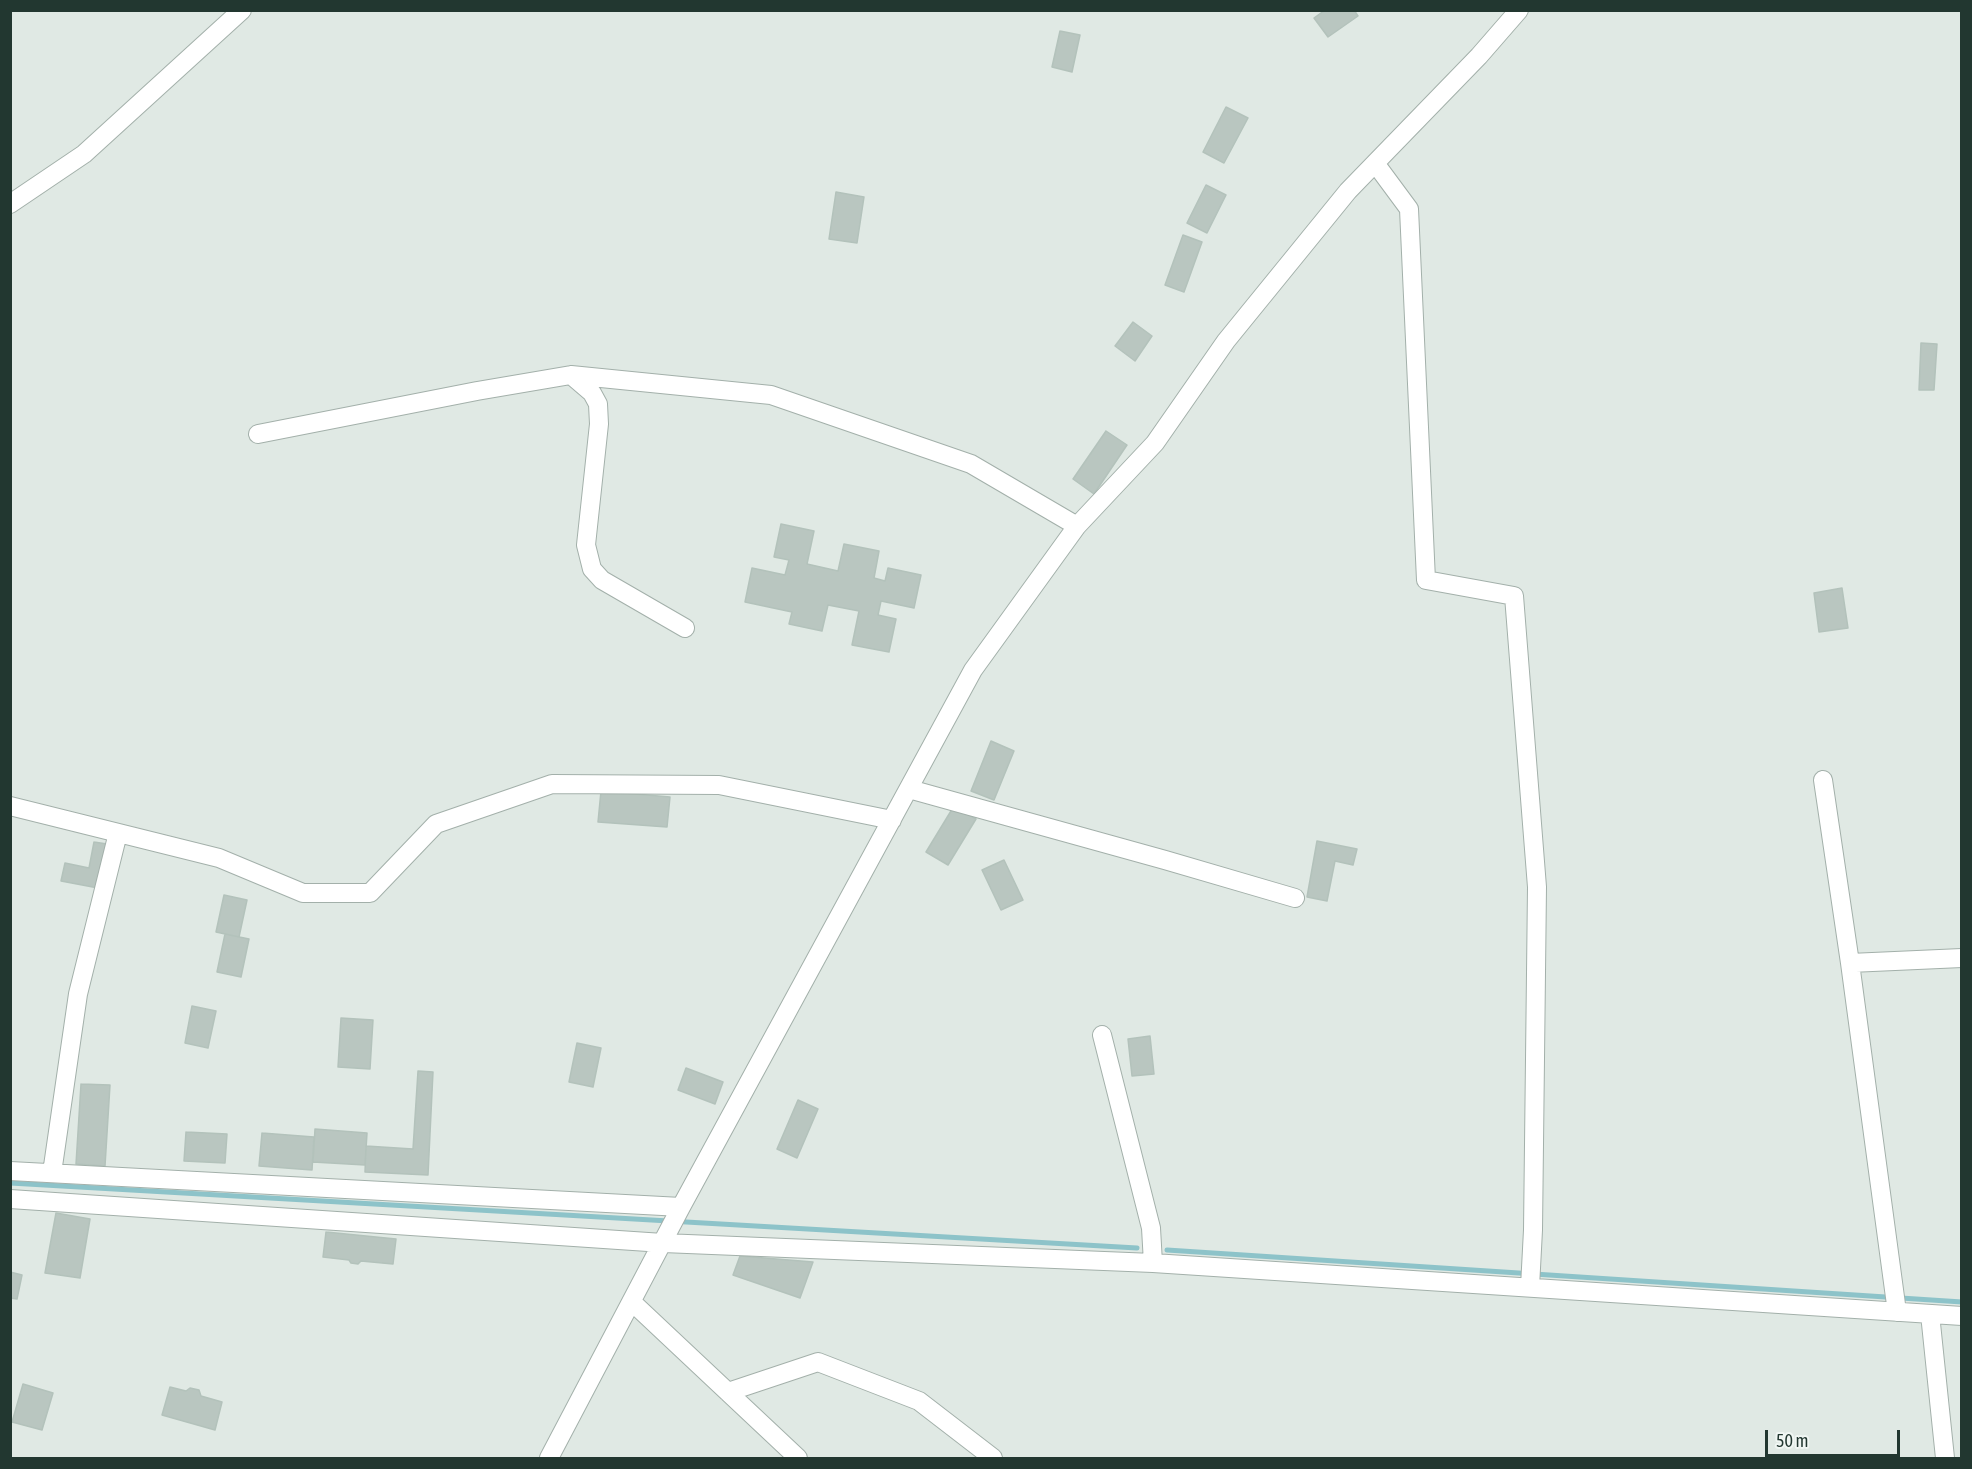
<!DOCTYPE html>
<html>
<head>
<meta charset="utf-8">
<style>
  body { margin:0 }
  #map { position:relative; width:1972px; height:1469px; overflow:hidden; background:#e0e9e4; font-family:"Asap Condensed",sans-serif }
  canvas { display:block }
  .frame { position:absolute; inset:0; border:12px solid #223730; pointer-events:none }
  .scale { position:absolute; left:1765px; top:1430px; width:135px; height:27px; box-sizing:border-box; border:3px solid #223730; border-top:0; padding-left:8px; font-size:18px; line-height:21px; white-space:nowrap; color:#223730; -webkit-text-stroke:4px #f0f6f3; paint-order:stroke }
</style>
</head>
<body>
<div id="map">
<canvas width="1972" height="1469"></canvas>
<div class="frame"></div>
<div class="scale">50 m</div>
</div>
<script>
const g = document.querySelector('canvas').getContext('2d');
g.lineJoin = 'round';
function poly(rows) {
  const path = new Path2D();
  for (const r of rows) {
    path.moveTo(r[0], r[1]);
    for (let i = 2; i < r.length; i += 2) path.lineTo(r[i], r[i + 1]);
  }
  return path;
}
function stroke(path, color, width, dash) {
  g.strokeStyle = color;
  g.lineWidth = width;
  g.lineCap = dash ? 'butt' : 'round';
  g.setLineDash(dash || []);
  g.stroke(path);
}
function paint(path, color) {
  g.fillStyle = color;
  g.fill(path, 'evenodd');
}
stroke(poly([
  [10,1183,1137,1248],
  [1167,1250,1962,1302]
]), '#8dc3c9', 5);
const building = poly([
  [1325,10,1354,10,1358,16,1328,37,1314,18,1325,10],
  [1060,31,1080,35,1072,72,1052,67,1060,31],
  [1226,107,1248,118,1224,163,1203,152,1226,107],
  [1206,185,1226,195,1207,233,1187,223,1206,185],
  [836,192,864,197,857,243,829,239,836,192],
  [1183,235,1202,242,1184,292,1165,285,1183,235],
  [1133,322,1152,336,1135,361,1115,346,1133,322],
  [1921,343,1937,344,1934,390,1919,390,1921,343],
  [1106,431,1127,445,1094,494,1073,479,1106,431],
  [781,524,814,531,807,564,838,571,844,544,879,551,874,578,885,581,888,568,921,575,914,608,881,601,878,615,896,619,889,652,852,645,859,611,828,605,822,631,789,624,792,612,745,602,752,568,785,575,789,560,774,557,781,524],
  [1842,588,1848,628,1819,632,1814,593,1842,588],
  [991,741,1014,751,994,800,971,791,991,741],
  [601,791,670,797,667,827,598,822,601,791],
  [954,806,976,819,948,865,926,852,954,806],
  [1317,841,1357,849,1353,865,1335,861,1327,901,1307,897,1317,841],
  [94,842,107,844,98,888,61,881,65,863,89,868,94,842],
  [1004,860,1023,900,1001,910,982,870,1004,860],
  [224,895,247,900,239,937,216,932,224,895],
  [225,934,249,939,241,977,217,972,225,934],
  [192,1006,216,1011,208,1048,185,1043,192,1006],
  [341,1018,373,1020,370,1069,338,1067,341,1018],
  [1150,1036,1154,1074,1132,1076,1128,1039,1150,1036],
  [577,1043,601,1048,593,1087,569,1082,577,1043],
  [686,1068,723,1082,715,1104,678,1090,686,1068],
  [418,1071,433,1072,428,1175,365,1172,366,1146,413,1149,418,1071],
  [81,1084,110,1085,105,1166,76,1164,81,1084],
  [798,1100,818,1109,797,1158,777,1149,798,1100],
  [315,1129,367,1133,365,1165,313,1162,315,1129],
  [186,1132,227,1134,225,1163,184,1161,186,1132],
  [262,1133,314,1137,312,1170,259,1166,262,1133],
  [56,1213,90,1219,80,1278,45,1273,56,1213],
  [326,1232,396,1239,393,1264,361,1261,358,1264,351,1263,349,1260,323,1257,326,1232],
  [740,1256,813,1262,800,1298,733,1275,740,1256],
  [10,1272,22,1275,17,1299,10,1298,10,1272],
  [23,1384,53,1393,42,1430,12,1422,23,1384],
  [170,1387,186,1391,190,1388,199,1390,201,1396,222,1402,215,1430,162,1415,170,1387]
]);
paint(building, '#b9c6c0');
stroke(building, '#b3c2bb', 1.5);
const minor = poly([
  [1375,163,1409,209,1426,580,1514,596,1537,887,1533,1230,1530,1287],
  [10,204,84,154,242,10],
  [571,375,592,393,598,404,599,424,586,545,592,569,602,580,685,628],
  [258,434,477,391,571,375,771,395,971,464,1077,526],
  [1823,780,1850,963,1897,1312],
  [909,789,1165,860,1295,898],
  [10,806,219,858,303,893,370,893,436,824,552,784,719,785,892,820],
  [1850,963,1962,958],
  [1102,1035,1151,1228,1153,1263],
  [10,1171,681,1207],
  [52,1173,78,994,118,833],
  [10,1199,663,1243,1153,1263,1962,1316],
  [632,1302,798,1458],
  [1930,1314,1945,1458],
  [728,1392,818,1362,919,1401,993,1458],
  [549,1458,681,1207,973,670,1077,526,1155,443,1226,341,1348,191,1479,56,1519,10]
]);
stroke(minor, '#a3b0aa', 20);
stroke(minor, '#fff', 18);
</script>
</body>
</html>
